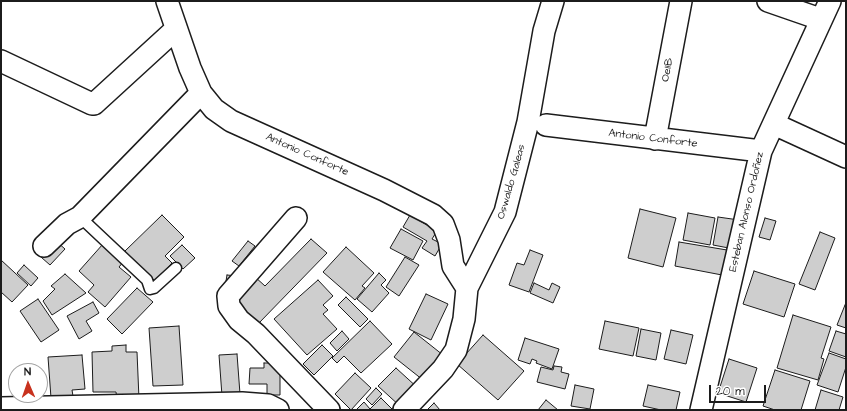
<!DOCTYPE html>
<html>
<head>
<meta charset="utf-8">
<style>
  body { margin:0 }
  #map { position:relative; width:847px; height:411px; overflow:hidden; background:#fff; font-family:"Architects Daughter",sans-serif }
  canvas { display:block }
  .frame { position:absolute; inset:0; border:2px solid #1c1c1c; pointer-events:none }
  .north { position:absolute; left:8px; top:363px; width:40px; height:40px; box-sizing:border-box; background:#fff; border:1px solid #a4a4a4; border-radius:50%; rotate:358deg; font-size:11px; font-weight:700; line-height:16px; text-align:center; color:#1c1c1c }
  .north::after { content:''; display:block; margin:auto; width:14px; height:18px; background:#c8321e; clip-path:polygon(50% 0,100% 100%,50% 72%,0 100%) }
  .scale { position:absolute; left:709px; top:385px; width:57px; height:18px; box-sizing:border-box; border:2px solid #1c1c1c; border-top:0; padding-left:5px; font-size:12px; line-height:14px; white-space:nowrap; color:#1c1c1c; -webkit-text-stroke:3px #fff; paint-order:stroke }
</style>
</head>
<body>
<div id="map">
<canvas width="847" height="411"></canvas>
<div class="frame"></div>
<div class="north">N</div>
<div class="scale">20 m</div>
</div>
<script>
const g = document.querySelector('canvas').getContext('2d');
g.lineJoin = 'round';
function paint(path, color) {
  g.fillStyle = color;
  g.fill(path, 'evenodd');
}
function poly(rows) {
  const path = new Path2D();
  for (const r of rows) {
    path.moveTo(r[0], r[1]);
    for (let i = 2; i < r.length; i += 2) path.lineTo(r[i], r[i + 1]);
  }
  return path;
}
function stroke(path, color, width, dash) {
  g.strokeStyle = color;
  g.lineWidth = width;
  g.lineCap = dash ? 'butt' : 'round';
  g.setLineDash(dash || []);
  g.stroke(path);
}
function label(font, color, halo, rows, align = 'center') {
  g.font = font + ' "Architects Daughter",sans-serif';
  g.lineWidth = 3;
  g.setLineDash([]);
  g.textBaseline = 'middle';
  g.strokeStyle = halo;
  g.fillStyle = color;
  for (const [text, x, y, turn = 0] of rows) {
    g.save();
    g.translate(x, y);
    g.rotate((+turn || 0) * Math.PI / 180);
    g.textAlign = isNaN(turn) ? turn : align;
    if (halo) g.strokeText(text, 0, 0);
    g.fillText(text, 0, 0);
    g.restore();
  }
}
const building = poly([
  [640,209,676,218,663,267,628,258,640,209],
  [688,213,715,218,710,245,683,240,688,213],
  [162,215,184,237,165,256,172,263,155,281,125,251,162,215],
  [410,215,437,231,432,239,442,244,435,256,422,248,427,241,403,227,410,215],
  [718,217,739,220,734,249,713,245,718,217],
  [765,218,776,221,770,240,759,237,765,218],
  [401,229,423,241,413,260,390,248,401,229],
  [820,232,835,238,815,290,799,284,820,232],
  [47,233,65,249,50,265,33,250,47,233],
  [311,239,327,253,258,324,231,299,254,276,265,286,311,239],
  [248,241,255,246,239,266,232,261,248,241],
  [679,242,727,250,722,275,675,266,679,242],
  [103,244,124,261,119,267,131,277,105,307,88,292,94,285,79,271,103,244],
  [182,245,195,258,183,269,170,256,182,245],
  [346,247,374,273,362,286,365,288,355,300,323,272,346,247],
  [530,250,543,255,529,292,509,285,517,263,524,265,530,250],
  [405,257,419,265,399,296,386,287,405,257],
  [1,260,28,285,12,302,1,292,1,260],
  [24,265,38,278,31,286,17,273,24,265],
  [754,271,795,284,784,317,743,304,754,271],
  [379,273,386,280,381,285,389,293,372,312,357,299,379,273],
  [65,274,86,293,52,315,43,301,55,289,51,286,65,274],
  [227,275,237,276,237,282,226,281,227,275],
  [318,280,333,296,323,305,328,310,323,314,337,329,307,355,274,319,318,280],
  [534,283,549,290,552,283,560,287,553,303,530,293,534,283],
  [137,288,153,302,122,334,107,319,137,288],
  [426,294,448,304,431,340,409,329,426,294],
  [346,297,368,319,360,327,338,305,346,297],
  [38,299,59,330,41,342,20,311,38,299],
  [93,302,99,313,86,321,92,331,79,339,67,316,93,302],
  [845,305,846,305,846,328,837,325,845,305],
  [793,315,831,327,821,358,824,359,818,380,777,368,793,315],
  [370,321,392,344,361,373,344,356,337,363,332,358,370,321],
  [605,321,639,328,633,356,599,349,605,321],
  [179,326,183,385,153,386,149,328,179,326],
  [641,329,661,333,656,360,636,356,641,329],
  [671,330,693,335,686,364,664,359,671,330],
  [342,331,349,339,337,351,330,343,342,331],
  [836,331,846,334,846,357,829,351,836,331],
  [414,332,443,355,423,380,394,357,414,332],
  [483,335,524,371,498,400,457,364,483,335],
  [525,338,559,349,552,369,536,363,537,361,532,359,530,364,518,360,525,338],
  [126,345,126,352,137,352,139,399,117,400,116,392,93,392,92,352,112,351,112,346,126,345],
  [322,345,333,356,314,375,303,364,322,345],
  [829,353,846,359,846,367,838,392,817,385,829,353],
  [237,354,240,394,222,396,219,355,237,354],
  [82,355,85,389,72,390,73,396,51,398,48,357,82,355],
  [729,359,757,368,746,402,718,393,729,359],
  [264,363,280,363,280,395,267,395,267,384,249,384,250,368,264,368,264,363],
  [554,366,562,367,561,372,569,374,565,389,537,382,541,367,553,370,554,366],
  [396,368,419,389,401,407,378,386,396,368],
  [775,370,810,381,801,410,775,410,763,406,775,370],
  [355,373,371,388,351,410,335,394,355,373],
  [575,385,594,389,590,409,571,406,575,385],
  [648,385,680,392,676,410,661,410,643,406,648,385],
  [376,388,382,394,372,405,366,399,376,388],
  [821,390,843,397,839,410,815,410,821,390],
  [381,398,393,410,356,410,364,402,370,409,381,398],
  [546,400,558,410,538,410,546,400],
  [434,403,440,410,427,410,434,403]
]);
paint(building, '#cecece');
stroke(building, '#1c1c1c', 1);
const lane = poly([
  [80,217,147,280,150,289,154,288,176,268]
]);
const street = poly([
  [167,1,190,68,201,93,214,109,231,121,384,190,433,215,443,224,449,240,453,266,467,288],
  [768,1,820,19],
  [1,61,92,104,94,104,176,29],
  [774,124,846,157],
  [546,125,761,151],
  [655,139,681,1],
  [296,218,228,296,229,306,239,320,256,334,329,410],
  [44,246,67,224,80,217,201,93],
  [1,408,242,403,268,405,278,410],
  [404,410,443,369,456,350,464,319,467,288,505,212,528,122,544,31,553,1],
  [701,410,761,151,830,1]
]);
stroke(lane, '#1c1c1c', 13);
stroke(street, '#1c1c1c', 24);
stroke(lane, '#fff', 10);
stroke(street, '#fff', 21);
label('11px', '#1c1c1c', '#fff', [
  ["Oe11B",668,70,-79],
  ["Antonio Conforte",653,139,7],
  ["Antonio Conforte",307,155,24],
  ["Oswaldo Galeas",512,182,-74],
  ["Esteban Alonso Ordoñez",747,212,-77]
]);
</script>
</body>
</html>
